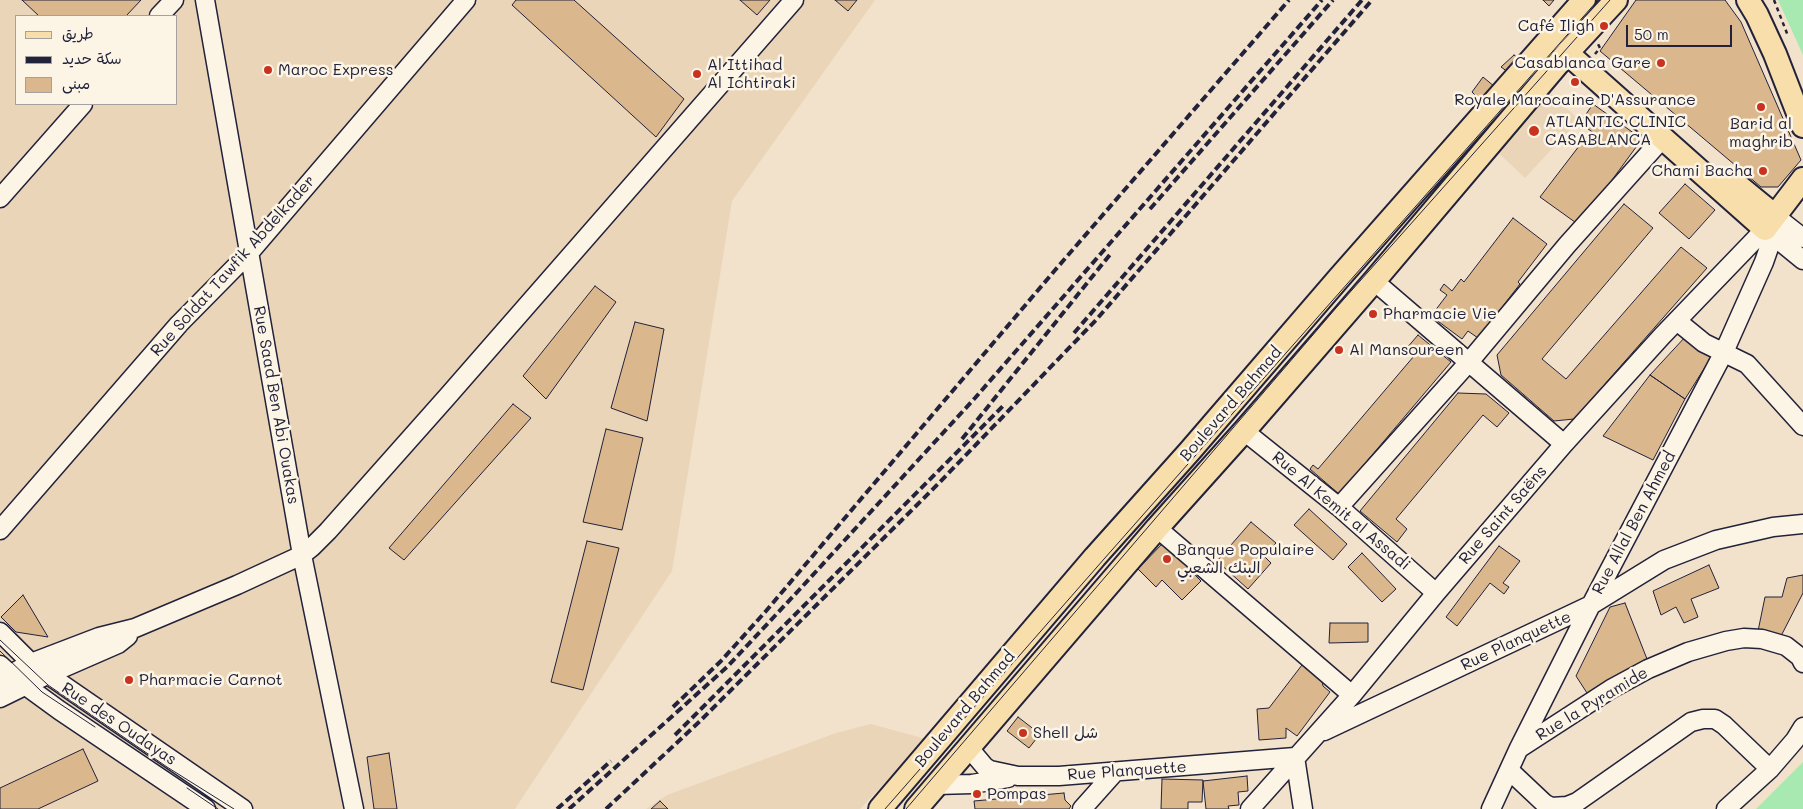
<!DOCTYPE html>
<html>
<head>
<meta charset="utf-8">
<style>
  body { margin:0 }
  #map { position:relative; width:1803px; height:809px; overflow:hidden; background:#f2e2cb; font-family:Mali,"Playpen Sans Arabic",sans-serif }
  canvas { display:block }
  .legend { position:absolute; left:15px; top:15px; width:162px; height:90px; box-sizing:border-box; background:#fcf5e5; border:1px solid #a5a1a1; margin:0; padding:6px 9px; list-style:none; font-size:15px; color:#22223b }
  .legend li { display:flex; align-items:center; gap:10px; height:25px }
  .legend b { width:25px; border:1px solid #a5a1a1 }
  .scale { position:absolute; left:1626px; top:25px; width:106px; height:22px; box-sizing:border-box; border:2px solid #22223b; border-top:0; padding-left:6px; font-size:15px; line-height:18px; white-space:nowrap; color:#22223b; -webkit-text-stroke:4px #fcf5e5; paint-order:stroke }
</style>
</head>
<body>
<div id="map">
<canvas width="1803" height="809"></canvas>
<ul class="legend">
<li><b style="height:6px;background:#f8deab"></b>طريق</li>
<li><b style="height:6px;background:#22223b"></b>سكة حديد</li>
<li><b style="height:14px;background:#dbb78d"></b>مبنى</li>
</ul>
<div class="scale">50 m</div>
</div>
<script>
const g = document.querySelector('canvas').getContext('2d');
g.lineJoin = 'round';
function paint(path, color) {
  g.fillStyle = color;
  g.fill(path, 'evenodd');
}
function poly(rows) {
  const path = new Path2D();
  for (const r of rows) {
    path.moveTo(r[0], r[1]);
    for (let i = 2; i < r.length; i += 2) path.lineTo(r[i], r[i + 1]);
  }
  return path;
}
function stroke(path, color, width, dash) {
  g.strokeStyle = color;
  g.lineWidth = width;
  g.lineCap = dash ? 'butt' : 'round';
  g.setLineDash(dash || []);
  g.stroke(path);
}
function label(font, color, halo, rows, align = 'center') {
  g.font = font + ' Mali,"Playpen Sans Arabic",sans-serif';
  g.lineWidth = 5;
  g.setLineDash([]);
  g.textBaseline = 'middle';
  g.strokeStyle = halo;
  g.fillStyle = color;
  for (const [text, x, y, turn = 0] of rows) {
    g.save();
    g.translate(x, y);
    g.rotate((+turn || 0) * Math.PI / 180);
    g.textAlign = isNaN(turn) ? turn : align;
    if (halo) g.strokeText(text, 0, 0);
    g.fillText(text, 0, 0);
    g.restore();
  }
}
paint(poly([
  [0,0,875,0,732,201,672,571,515,809,0,809],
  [16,16,176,16,176,104,16,104],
  [1542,85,1579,120,1525,178,1488,143],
  [871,724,926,739,860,809,646,809,667,795,836,733]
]), '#ebd5b8');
paint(poly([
  [1778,0,1803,0,1803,55],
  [1803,762,1803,809,1756,809]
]), '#a8e9b2');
const building = poly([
  [22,0,141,0,126,16,39,16,22,0],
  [516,0,574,0,684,99,656,137,512,5,516,0],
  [740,0,770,0,757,15,740,0],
  [835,0,857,0,848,11,835,0],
  [1543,0,1554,0,1549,6,1543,0],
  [1636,0,1725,0,1741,22,1801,160,1778,187,1761,187,1600,51,1636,0],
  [1514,55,1523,62,1487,107,1472,92,1483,77,1495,87,1508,72,1501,67,1514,55],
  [1593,104,1642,139,1579,225,1540,197,1586,137,1598,146,1602,139,1580,123,1593,104],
  [1685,184,1715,210,1689,239,1659,213,1685,184],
  [1624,204,1653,228,1542,359,1566,379,1681,247,1707,268,1574,419,1554,421,1501,375,1497,355,1624,204],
  [1513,218,1547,244,1518,282,1520,284,1478,338,1468,331,1462,339,1431,316,1447,295,1440,290,1444,284,1452,291,1461,279,1464,282,1513,218],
  [595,286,616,302,546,399,523,376,595,286],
  [635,322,664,329,647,421,611,408,635,322],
  [1418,335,1451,362,1339,494,1310,469,1313,465,1318,469,1414,356,1406,349,1418,335],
  [1686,336,1712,356,1685,399,1650,375,1686,336],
  [1650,375,1685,399,1653,460,1603,436,1650,375],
  [1458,393,1486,394,1509,413,1497,427,1483,415,1396,519,1407,529,1397,542,1360,511,1458,393],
  [513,404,531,418,404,560,389,548,513,404],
  [606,429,643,438,622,530,583,522,606,429],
  [1309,509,1347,544,1333,560,1294,525,1309,509],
  [1251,522,1276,543,1264,556,1271,563,1248,589,1217,561,1251,522],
  [587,541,619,548,583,690,551,682,587,541],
  [1163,543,1201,581,1182,600,1162,580,1156,587,1138,569,1163,543],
  [1499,546,1520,561,1503,583,1509,587,1504,594,1490,583,1457,626,1446,617,1499,546],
  [1362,553,1396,589,1382,602,1348,567,1362,553],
  [1709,565,1719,588,1691,599,1698,617,1684,623,1676,607,1661,615,1653,591,1709,565],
  [1803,575,1803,593,1780,638,1757,636,1765,597,1782,597,1787,578,1803,575],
  [23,595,48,637,16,632,1,617,23,595],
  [1625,603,1647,659,1587,693,1576,676,1610,607,1625,603],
  [1330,623,1368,623,1368,642,1329,643,1330,623],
  [1302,665,1322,681,1323,686,1330,692,1297,736,1286,728,1286,738,1259,740,1257,709,1269,708,1302,665],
  [1018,717,1040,734,1029,748,1007,731,1018,717],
  [83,749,98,781,38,809,0,809,0,788,83,749],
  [389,753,397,809,374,809,367,757,389,753],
  [1247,776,1248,791,1238,792,1239,805,1228,806,1229,809,1206,809,1203,781,1247,776],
  [1162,779,1203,780,1202,802,1188,802,1188,809,1161,809,1162,779],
  [1064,793,1065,800,1071,806,1069,809,975,809,974,801,1064,793],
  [660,801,668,809,651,809,660,801]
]);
paint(building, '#dbb78d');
stroke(building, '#22223b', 1);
const minor = poly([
  [205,0,302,555,354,809],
  [159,16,174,0],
  [0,198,83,104],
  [1775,216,1803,238],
  [1374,281,1564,444],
  [1677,321,1704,343,1747,364,1803,426],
  [1244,431,1339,507,1436,593],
  [1339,507,1469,362,1567,245,1662,139],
  [1157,528,1352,695],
  [0,530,179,324,250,252,466,0],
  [0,632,31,663,243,809],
  [0,665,11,675,59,710,206,809],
  [0,680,31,663,99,637,135,628,237,585,302,555,312,547,328,531,447,397,794,0],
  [0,698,47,675,118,644,128,636],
  [1324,731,1591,605,1664,560,1716,540,1773,527,1803,524],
  [969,748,985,767,990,770,1018,776,1059,776,1295,757],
  [1520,748,1611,689,1648,669,1688,652,1726,641,1744,638,1762,639,1786,646,1800,657,1803,663],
  [1295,757,1303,809],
  [1509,770,1544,803,1551,807,1567,806,1577,802,1691,722,1703,719,1715,719,1724,725,1770,769],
  [936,785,972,784,1008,778],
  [1082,809,1115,772],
  [1250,809,1352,695,1436,593,1564,444,1662,336,1765,229,1803,260],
  [1491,809,1519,748,1591,605,1724,352,1764,262,1773,236],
  [1726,809,1770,769,1795,740,1803,727]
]);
const major = poly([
  [1748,0,1757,15,1775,54,1803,126],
  [1567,53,1765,229,1803,179],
  [1731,180,1775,216],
  [880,809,1095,557,1189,452,1339,278,1584,0],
  [916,809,1157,528,1244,431,1374,281,1567,53,1616,0]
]);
stroke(minor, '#22223b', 21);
stroke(major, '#22223b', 26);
stroke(poly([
  [1774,0,1788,36],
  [1595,54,1600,48,1598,44]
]), '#22223b', 2.5, [4, 4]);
stroke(minor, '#fcf5e5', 18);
stroke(major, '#f8deab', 22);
stroke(poly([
  [0,640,48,685,167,767,234,809],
  [0,651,42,692,95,727],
  [187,788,218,809],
  [885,809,1104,559,1598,0],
  [906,809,1336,308,1610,0]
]), '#22223b', 1);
stroke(poly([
  [1150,209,1333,0],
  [1074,333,1362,0],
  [962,439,1112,252],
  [673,707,721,661,766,611,1056,269,1289,0],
  [675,735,1003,406],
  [557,809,611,761],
  [569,809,727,667,800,589,975,398,1322,0],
  [606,809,699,722,938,484,1096,320,1372,0]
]), '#22223b', 4, [8, 4]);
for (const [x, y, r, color] of [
  [1604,26,5,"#c8321e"],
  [1661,63,5,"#c8321e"],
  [268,70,5,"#c8321e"],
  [697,74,5,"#c8321e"],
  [1575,82,5,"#c8321e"],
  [1761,107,5,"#c8321e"],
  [1534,131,6,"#c8321e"],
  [1763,171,5,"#c8321e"],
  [1373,314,5,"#c8321e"],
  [1339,350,5,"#c8321e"],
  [1167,559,5,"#c8321e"],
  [129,680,5,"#c8321e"],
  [1023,733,5,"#c8321e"],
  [977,794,5,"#c8321e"]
]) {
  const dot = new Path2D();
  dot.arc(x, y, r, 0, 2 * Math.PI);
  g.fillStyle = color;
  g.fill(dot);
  stroke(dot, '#fcf5e5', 2);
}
label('16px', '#22223b', '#fcf5e5', [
  ["Café Iligh",1594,26,"right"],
  ["Casablanca Gare",1651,63,"right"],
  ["Al Ittihad",707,65],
  ["Al Ichtiraki",707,83],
  ["Maroc Express",278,70],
  ["Royale Marocaine D'Assurance",1575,100,"center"],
  ["ATLANTIC CLINIC",1545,122],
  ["CASABLANCA",1545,140],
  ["Barid al",1761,124,"center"],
  ["maghrib",1761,142,"center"],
  ["Chami Bacha",1753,171,"right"],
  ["Pharmacie Vie",1383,314],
  ["Al Mansoureen",1349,350],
  ["Banque Populaire",1177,550],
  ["البنك الشعبي",1177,568],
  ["Pharmacie Carnot",139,680],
  ["Shell شل",1033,733],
  ["Pompas",987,794]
], 'left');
label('16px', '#22223b', '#fcf5e5', [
  ["Rue Soldat Tawfik Abdelkader",233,266,-48],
  ["Boulevard Bahmad",1231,404,-49],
  ["Rue Saad Ben Abi Ouakas",276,405,80],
  ["Rue Al Kemit al Assadi",1341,511,40],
  ["Rue Saint Saëns",1503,515,-49],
  ["Rue Allal Ben Ahmed",1634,523,-62],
  ["Rue Planquette",1516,641,-25],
  ["Rue la Pyramide",1592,704,-31],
  ["Boulevard Bahmad",965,709,-50],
  ["Rue des Oudayas",119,724,34],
  ["Rue Planquette",1127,771,-4]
]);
</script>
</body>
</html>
